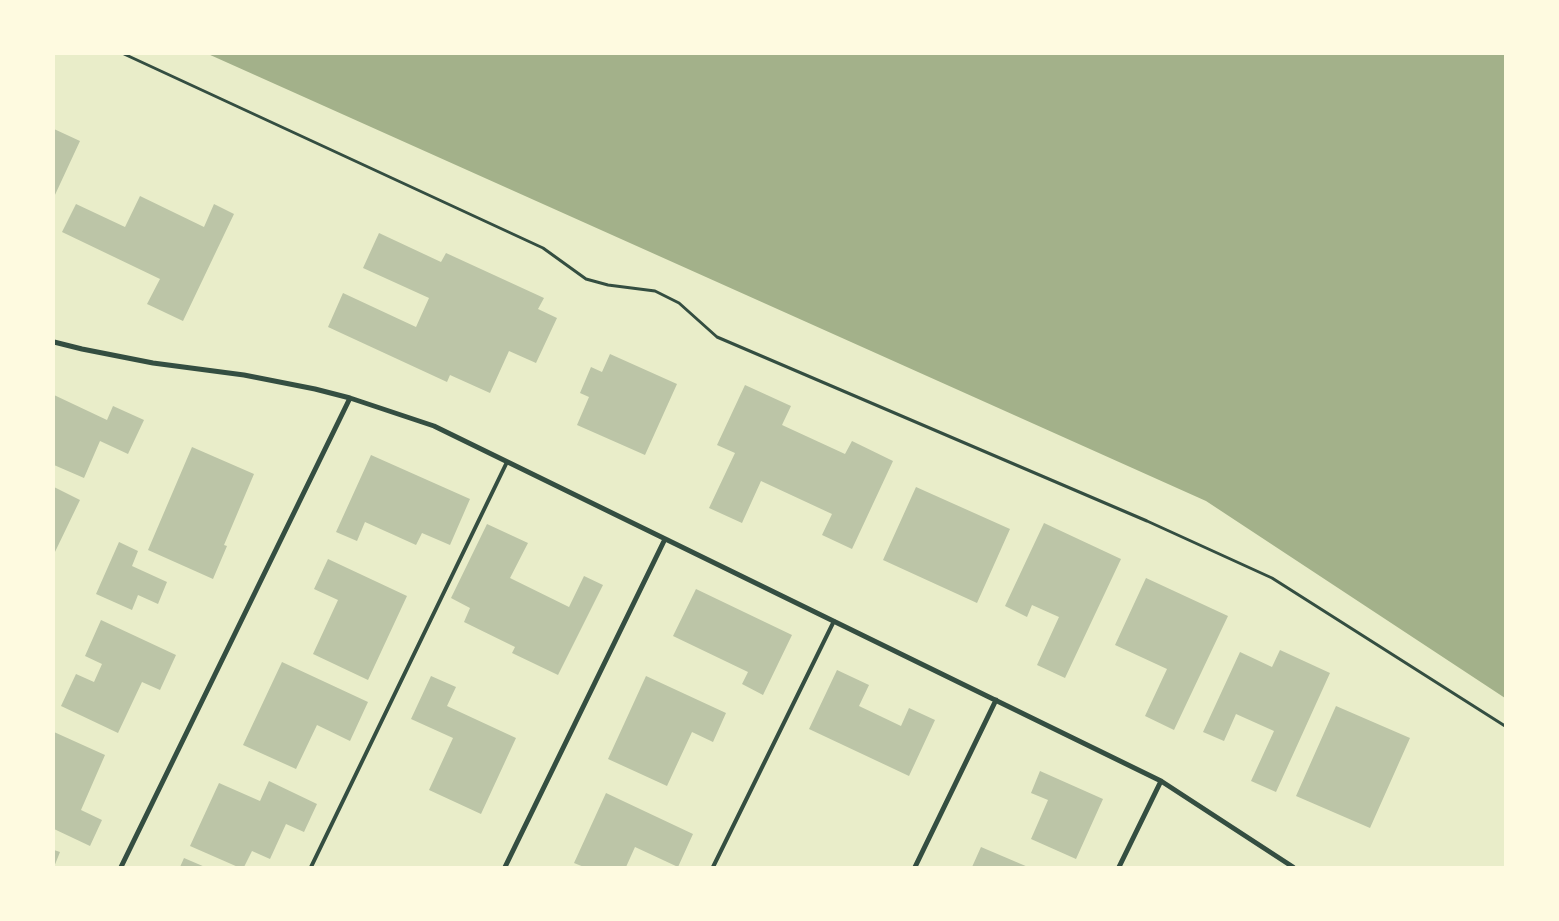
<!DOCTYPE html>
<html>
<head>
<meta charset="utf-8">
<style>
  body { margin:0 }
  #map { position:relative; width:1559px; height:921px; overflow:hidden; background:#e9edc9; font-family:"PT Sans",sans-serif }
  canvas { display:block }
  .frame { position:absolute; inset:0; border:55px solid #fefae0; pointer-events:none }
</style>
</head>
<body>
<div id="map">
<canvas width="1559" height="921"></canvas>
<div class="frame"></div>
</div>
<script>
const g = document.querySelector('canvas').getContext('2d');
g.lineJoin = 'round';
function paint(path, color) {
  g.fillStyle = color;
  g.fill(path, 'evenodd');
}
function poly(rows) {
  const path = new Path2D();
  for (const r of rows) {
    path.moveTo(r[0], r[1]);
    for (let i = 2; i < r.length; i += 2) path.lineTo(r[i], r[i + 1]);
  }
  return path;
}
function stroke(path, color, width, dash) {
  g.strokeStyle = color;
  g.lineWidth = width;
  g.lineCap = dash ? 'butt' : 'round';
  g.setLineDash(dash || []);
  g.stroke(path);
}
paint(poly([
  [208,54,1505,54,1505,698,1206,501]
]), '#a3b18a');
paint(poly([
  [54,129,80,141,54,197],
  [140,196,204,227,214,204,234,214,183,321,147,304,160,279,62,232,76,204,125,227],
  [379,233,441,262,446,253,544,298,538,309,557,318,536,363,509,351,490,393,450,375,447,382,328,327,343,293,416,327,429,298,363,268],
  [610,354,677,384,645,455,577,425,589,397,580,393,591,367,602,372],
  [745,385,791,406,782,425,845,454,852,441,893,461,852,549,822,535,832,514,761,481,742,523,709,508,735,453,717,445],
  [54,395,107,420,113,406,144,420,128,454,100,441,84,478,54,465],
  [192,447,254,474,224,545,227,546,213,579,148,550],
  [371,455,470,499,450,545,422,533,416,545,365,522,357,541,336,532],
  [54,487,80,500,54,554],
  [916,487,1010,529,977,603,883,560],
  [1044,523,1121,559,1065,678,1037,665,1059,617,1032,605,1027,617,1005,606],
  [487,524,528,543,510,578,569,607,584,576,603,585,558,675,512,653,515,647,464,622,470,608,451,598],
  [119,542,138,551,132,566,167,582,158,604,138,595,132,610,96,594],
  [328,559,407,596,368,680,313,654,338,600,314,589],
  [1146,578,1228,616,1174,730,1145,716,1167,669,1115,645],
  [696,589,792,635,763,695,742,684,748,672,673,636],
  [101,620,176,655,160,690,142,682,118,733,61,706,76,674,94,682,102,664,85,656],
  [1280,650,1330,673,1276,792,1251,781,1274,731,1236,714,1224,741,1203,732,1240,652,1272,667],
  [282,662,368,702,350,741,317,725,296,769,243,745],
  [837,670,869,685,859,706,901,726,909,708,935,720,909,776,809,729],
  [431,676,456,687,447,706,516,738,481,814,429,790,453,738,411,719],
  [646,676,726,713,713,742,692,732,667,786,608,759],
  [1336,706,1410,738,1370,828,1296,796],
  [54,732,105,755,81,810,102,820,90,846,54,829],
  [1040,771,1103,799,1076,859,1031,839,1048,800,1031,793],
  [269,781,317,804,304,832,286,824,270,859,252,851,244,867,238,867,190,846,219,783,260,801],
  [606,793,693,834,678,867,635,847,626,867,584,867,574,863],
  [981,847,1028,867,972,867],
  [54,850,60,852,54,867],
  [184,858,205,867,180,867]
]), '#bcc5a7');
stroke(poly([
  [124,54,543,248,586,279,608,285,655,291,679,303,717,337,1147,521,1272,578,1505,726]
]), '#344e41', 3);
stroke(poly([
  [311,867,507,462],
  [713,867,834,621]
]), '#344e41', 4);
stroke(poly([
  [54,342,82,349,153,363,244,375,315,389,350,398,434,426,1161,781,1293,867],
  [121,867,350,398],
  [505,867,665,539],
  [915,867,996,700],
  [1119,867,1161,781]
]), '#344e41', 5);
</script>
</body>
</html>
